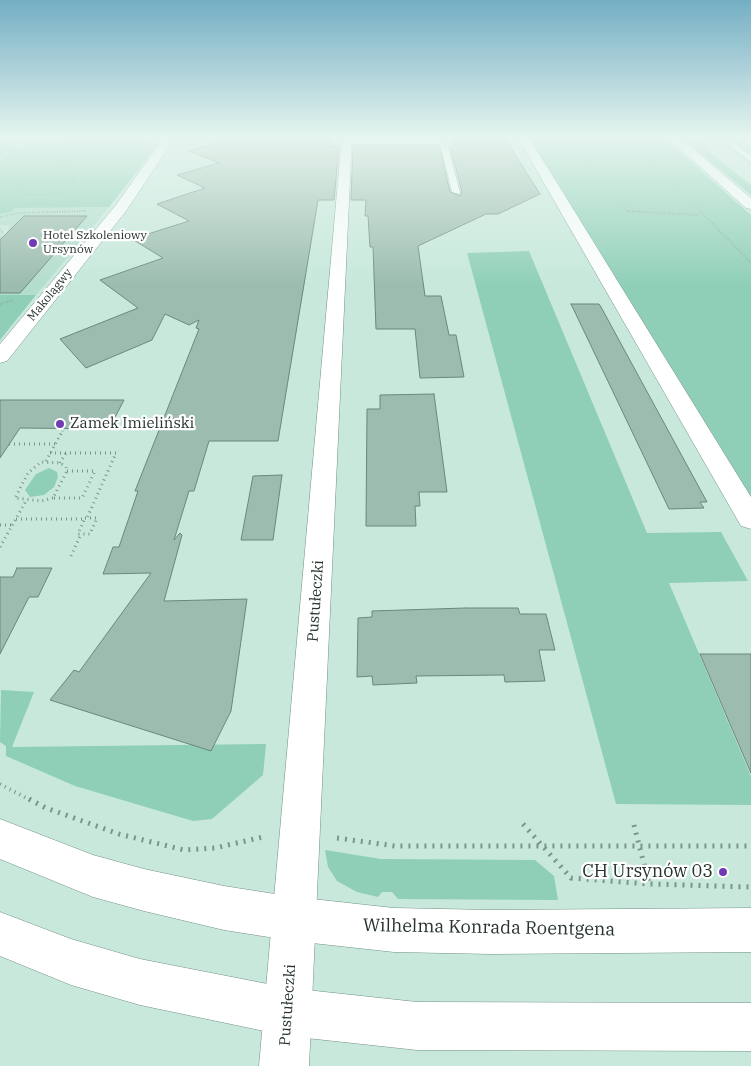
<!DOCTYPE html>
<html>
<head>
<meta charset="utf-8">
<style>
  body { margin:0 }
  canvas { display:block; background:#c7e8db }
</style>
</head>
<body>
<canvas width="751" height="1066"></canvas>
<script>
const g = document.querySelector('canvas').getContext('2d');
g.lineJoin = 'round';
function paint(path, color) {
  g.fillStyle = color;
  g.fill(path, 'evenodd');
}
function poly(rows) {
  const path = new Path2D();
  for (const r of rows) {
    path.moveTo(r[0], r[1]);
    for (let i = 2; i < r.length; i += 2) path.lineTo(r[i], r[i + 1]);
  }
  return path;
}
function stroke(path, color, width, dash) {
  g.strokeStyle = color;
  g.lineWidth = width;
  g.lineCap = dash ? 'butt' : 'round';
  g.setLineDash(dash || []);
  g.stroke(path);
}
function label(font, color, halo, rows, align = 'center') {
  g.font = font + ' "IBM Plex Serif",serif';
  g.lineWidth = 4.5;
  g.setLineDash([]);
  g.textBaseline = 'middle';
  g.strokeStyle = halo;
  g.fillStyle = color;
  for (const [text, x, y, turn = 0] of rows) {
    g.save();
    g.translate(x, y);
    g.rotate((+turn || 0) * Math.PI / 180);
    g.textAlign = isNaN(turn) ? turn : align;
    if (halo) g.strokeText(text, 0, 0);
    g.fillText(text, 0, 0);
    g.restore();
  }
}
paint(poly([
  [0,136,100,136,0,170],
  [751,139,751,166,717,140],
  [109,207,36,295,0,295,0,236,5,235,10,226,0,225,0,214,11,212,16,208]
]), '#b3ddcd');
paint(poly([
  [72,136,165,136,163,139,152,139,147,145,158,145,109,207,16,208,11,212,0,214,0,162,4,160,0,157,0,144,20,149,40,142,48,144],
  [526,136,662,136,751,215,751,502],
  [694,139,699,139,704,142,707,150,751,185,751,195,687,142],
  [529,251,647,533,721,532,748,581,669,583,751,776,751,805,616,804,467,253],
  [0,295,36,295,0,340],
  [49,468,57,472,58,477,54,487,44,495,30,497,25,490,36,474],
  [1,690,34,692,12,747,266,744,263,775,212,819,193,821,75,786,6,756,6,746,0,742],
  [325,850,381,859,535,860,554,876,558,900,398,899,392,892,382,892,378,897,357,892,337,881,328,867]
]), '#8fcfb7');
const building = poly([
  [238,136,330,136,329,146,339,146,334,200,318,200,278,441,209,441,194,491,189,491,174,540,180,533,182,535,164,601,247,599,231,711,211,751,50,700,74,670,79,672,151,573,103,574,113,547,119,547,138,491,135,491,199,329,196,328,199,320,189,325,165,314,152,340,86,368,60,339,138,308,100,280,163,258,132,239,189,221,157,204,205,188,177,175,219,163,189,151,238,136],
  [452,137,504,137,540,194,498,214,486,214,418,246,425,296,441,296,449,335,456,335,464,377,420,378,415,329,376,329,373,247,370,247,368,216,365,216,366,200,351,200,353,146,439,146,450,192,460,196,462,192,450,146,455,146,452,137],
  [24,216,87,216,20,293,0,293,0,240,24,216],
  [571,304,599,304,601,307,707,502,700,502,704,508,669,509,571,304],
  [434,394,447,492,419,492,420,506,415,506,416,526,366,526,367,409,380,409,380,395,434,394],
  [0,400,124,400,109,429,20,428,0,458,0,400],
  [282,475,273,540,241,540,253,476,282,475],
  [17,568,52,568,38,597,29,597,0,654,0,577,13,577,17,568],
  [465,608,518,608,520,614,546,614,555,650,539,650,545,681,505,682,504,675,416,676,417,683,373,685,372,676,357,677,358,618,372,617,372,611,465,608],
  [700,654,751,654,751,773,700,654]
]);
paint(building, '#9cbcaf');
stroke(building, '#6a887c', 1);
const lane = poly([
  [438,136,445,136,460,192,459,194,452,192,440,144,347,144,343,142,347,140,439,140,438,136],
  [717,136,725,136,751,156,751,162,717,136]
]);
const street = poly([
  [165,136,176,136,126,211,7,361,0,363,0,344,116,205,165,136],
  [342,136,352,136,309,1066,259,1066,342,136],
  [517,136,528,136,751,497,751,529,741,526,517,136]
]);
const secondary = poly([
  [666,136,678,136,751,198,751,209,746,208,666,136],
  [0,819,93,855,144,869,224,886,294,897,394,908,491,910,751,908,751,952,491,954,394,952,294,941,224,930,144,911,93,897,0,859,0,819],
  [0,912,71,939,140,959,288,988,417,1002,751,1003,751,1051,417,1050,288,1036,140,1005,71,985,0,956,0,912]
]);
stroke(lane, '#739185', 1);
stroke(street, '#739185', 1);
stroke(secondary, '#739185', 1);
stroke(poly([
  [556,136,566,147,589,163,627,211,649,212],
  [620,136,625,143,637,150,656,167,701,212],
  [68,164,73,173,74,181,63,192,41,195,24,194,17,190,94,148,124,140,140,140],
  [45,212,86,211]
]), '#7c948a', 1, [0.5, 2]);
stroke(poly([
  [627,211,699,215],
  [700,211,751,263],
  [0,217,19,213,86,211],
  [0,229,3,232,0,234],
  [0,304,14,300]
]), '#7c948a', 2, [0.5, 2]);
stroke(poly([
  [61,434,64,429]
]), '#7c948a', 2.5, [0.5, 2.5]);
stroke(poly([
  [9,444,55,444],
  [50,453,116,453,87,518],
  [46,461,62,432],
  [60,463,66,453],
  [67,471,95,471,82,498,53,498,67,471],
  [53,498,41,501,15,498,28,473,41,462,60,463,66,467,67,471],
  [85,518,97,518,90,534,78,534,85,518],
  [16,519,85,519],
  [0,525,12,525],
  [0,547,26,501],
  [71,556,81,534]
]), '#7c948a', 3, [1, 4]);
stroke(poly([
  [0,784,32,801]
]), '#7c948a', 4, [1, 4.5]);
stroke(poly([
  [29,799,46,808,119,834,184,850,215,848,263,837],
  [523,824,571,878,649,884,751,887],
  [634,825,649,884],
  [337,838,395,846,751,846]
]), '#7c948a', 5, [2, 6]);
paint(lane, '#fff');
paint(street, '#fff');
paint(secondary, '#fff');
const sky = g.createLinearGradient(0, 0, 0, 286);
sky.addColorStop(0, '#74aec4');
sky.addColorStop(0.48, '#e6f5ef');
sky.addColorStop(1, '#e6f5ef00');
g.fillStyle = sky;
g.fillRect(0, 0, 751, 286);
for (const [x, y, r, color] of [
  [33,243,5,"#703cb3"],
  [60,424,5,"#703cb3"],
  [723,872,5,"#703cb3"]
]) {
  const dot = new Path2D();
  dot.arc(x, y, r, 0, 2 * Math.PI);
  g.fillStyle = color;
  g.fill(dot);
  stroke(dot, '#fff', 2);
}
label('12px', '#26332e', '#fff', [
  ["Hotel Szkoleniowy",43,236],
  ["Ursynów",43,250]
], 'left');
label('12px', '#26332e', '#fff', [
  ["Makolągwy",50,295,-51]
]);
label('15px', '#26332e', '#fff', [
  ["Zamek Imieliński",70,424]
], 'left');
label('15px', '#26332e', '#fff', [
  ["Pustułeczki",316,601,-86],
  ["Pustułeczki",288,1005,-86]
]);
label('18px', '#26332e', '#fff', [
  ["CH Ursynów 03",713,872]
], 'right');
label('18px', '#26332e', '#fff', [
  ["Wilhelma Konrada Roentgena",489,928,1]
]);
</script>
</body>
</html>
